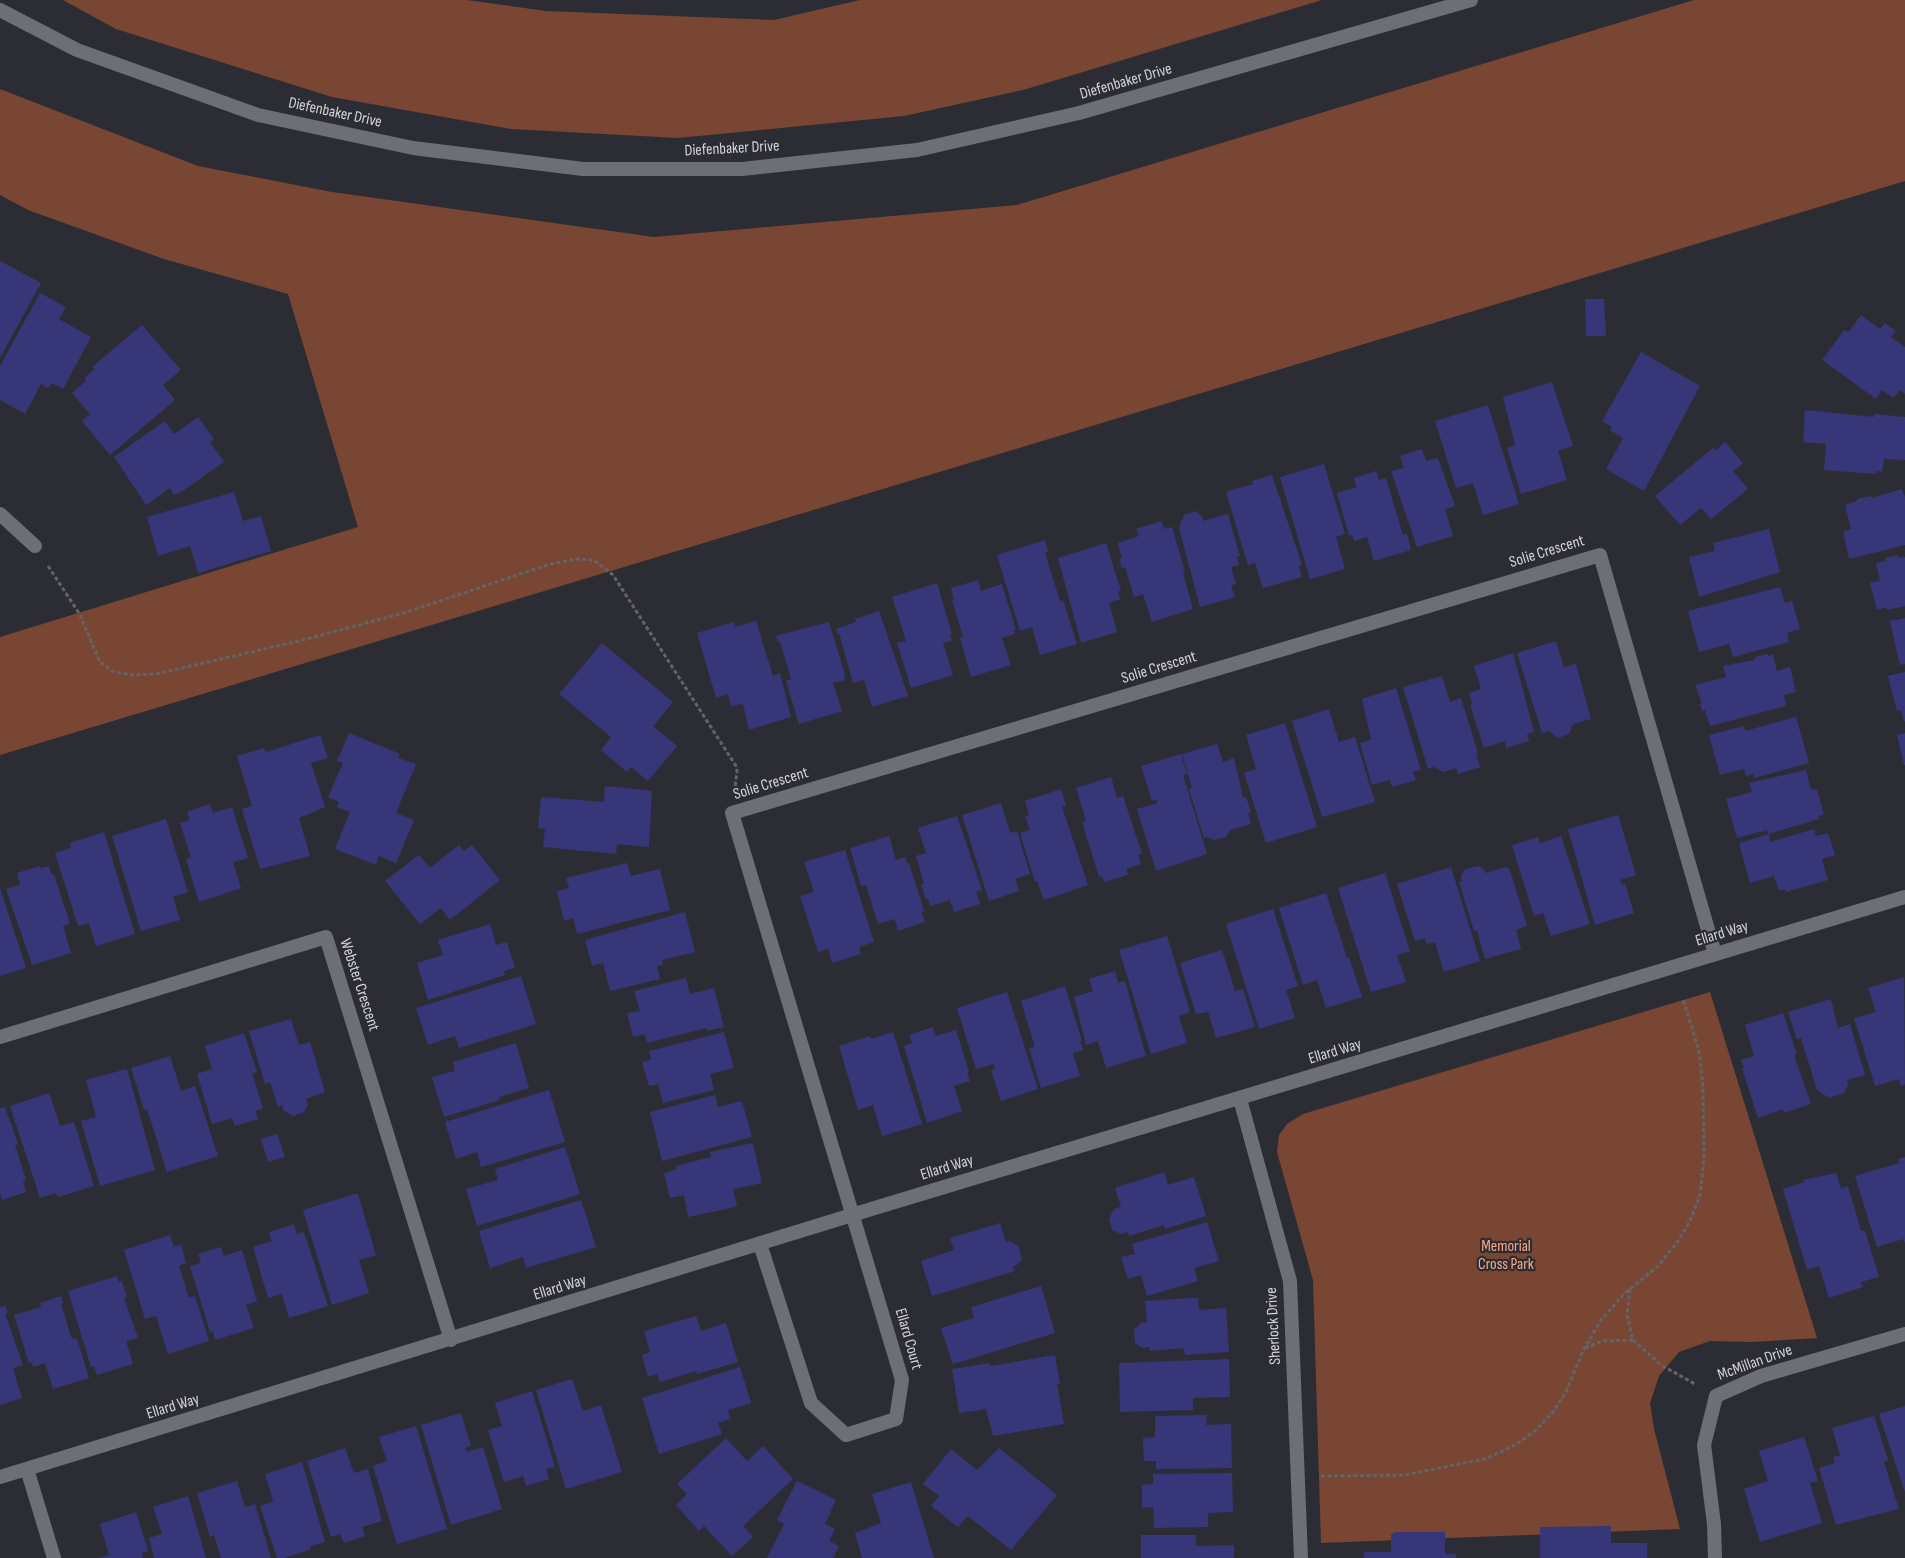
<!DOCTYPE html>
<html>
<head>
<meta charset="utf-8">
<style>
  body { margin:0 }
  canvas { display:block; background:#2c2d34 }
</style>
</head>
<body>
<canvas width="1905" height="1558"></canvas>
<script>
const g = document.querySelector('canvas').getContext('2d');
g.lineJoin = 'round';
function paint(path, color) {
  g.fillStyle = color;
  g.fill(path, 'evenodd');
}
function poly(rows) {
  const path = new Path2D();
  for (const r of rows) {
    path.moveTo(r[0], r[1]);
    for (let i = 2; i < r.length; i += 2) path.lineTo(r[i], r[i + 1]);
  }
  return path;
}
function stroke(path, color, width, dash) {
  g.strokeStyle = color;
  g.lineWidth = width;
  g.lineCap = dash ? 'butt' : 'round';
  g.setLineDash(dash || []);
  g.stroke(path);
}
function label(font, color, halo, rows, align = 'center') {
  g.font = font + ' "Sofia Sans Condensed",sans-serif';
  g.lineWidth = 4.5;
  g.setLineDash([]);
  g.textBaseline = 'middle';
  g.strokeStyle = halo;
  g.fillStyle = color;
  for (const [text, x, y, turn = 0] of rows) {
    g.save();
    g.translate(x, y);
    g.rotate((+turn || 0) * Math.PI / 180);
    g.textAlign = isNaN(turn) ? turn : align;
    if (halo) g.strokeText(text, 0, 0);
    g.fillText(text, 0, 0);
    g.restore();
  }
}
paint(poly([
  [63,0,467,0,546,11,774,20,860,0,1322,0,1023,90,904,116,678,138,511,129,332,97,116,29],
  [1694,0,1905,0,1905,181,0,755,0,637,358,527,288,294,164,259,28,210,0,195,0,89,198,166,332,192,654,237,1017,205],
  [1710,992,1817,1338,1752,1342,1710,1341,1679,1352,1659,1376,1650,1403,1654,1429,1680,1529,1321,1543,1313,1280,1277,1152,1279,1135,1287,1124,1303,1114]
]), '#784632');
paint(poly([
  [0,261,41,283,0,358],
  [40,293,66,307,59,319,91,337,63,389,51,383,48,388,41,384,25,414,0,400,0,366],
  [1585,299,1604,299,1606,336,1586,336],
  [1861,315,1880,329,1885,323,1896,331,1891,337,1905,347,1905,394,1900,390,1893,398,1882,390,1876,399,1822,360,1844,330,1849,332],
  [142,325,181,370,163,385,175,400,110,455,82,421,90,414,72,393,86,381,84,378,95,369,92,367],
  [1641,352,1700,386,1644,491,1606,469,1623,438,1610,430,1612,427,1602,421],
  [1552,382,1573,446,1558,451,1567,480,1521,494,1507,448,1515,445,1503,397],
  [1488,405,1519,504,1483,515,1473,483,1456,488,1435,421],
  [1805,410,1874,417,1874,414,1905,417,1905,460,1884,459,1882,472,1876,471,1876,474,1824,470,1826,444,1803,442],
  [198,417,214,439,210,442,224,462,181,492,174,495,170,488,146,505,114,457,165,421,174,434],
  [1725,442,1743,463,1733,471,1748,489,1711,519,1701,508,1680,525,1655,496,1713,448,1716,450],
  [1422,449,1426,461,1438,458,1455,506,1445,509,1453,536,1417,547,1391,471,1404,468,1400,456],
  [1324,464,1345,534,1336,537,1345,569,1310,579,1280,477],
  [1376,471,1379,480,1386,478,1403,535,1407,534,1411,550,1374,561,1367,537,1354,541,1352,535,1349,536,1337,493,1357,487,1354,478],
  [1272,475,1302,565,1299,566,1302,577,1263,588,1255,563,1248,565,1226,492,1253,484,1252,481],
  [1902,489,1905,497,1905,545,1849,559,1843,531,1851,529,1845,505,1857,501,1857,499,1871,496,1872,498],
  [234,492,243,521,261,516,271,551,198,573,190,546,158,556,147,517],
  [1195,511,1202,516,1203,521,1228,514,1240,556,1237,557,1239,565,1231,567,1236,584,1231,585,1235,597,1200,607,1179,528,1184,515],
  [1162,521,1164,529,1172,527,1185,572,1183,573,1193,609,1152,622,1143,594,1134,597,1125,567,1122,568,1119,559,1122,558,1118,543,1139,536,1136,529],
  [1769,529,1780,572,1699,597,1689,557,1715,551,1713,543],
  [1045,540,1048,552,1045,553,1060,601,1063,600,1077,644,1040,655,1032,627,1020,631,997,555],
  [1106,543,1121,591,1118,592,1120,599,1109,603,1117,632,1081,643,1058,558],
  [1898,555,1899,558,1905,557,1905,606,1887,610,1887,607,1877,610,1870,583,1880,581,1876,563,1886,561,1885,558],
  [978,580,981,591,1002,584,1016,630,1014,630,1015,634,1002,638,1011,665,971,677,960,638,963,637,952,600,954,599,951,588],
  [937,583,952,634,950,635,952,641,943,643,953,675,911,688,897,643,906,641,892,597],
  [1780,587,1785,603,1792,601,1800,629,1787,633,1789,642,1733,657,1729,644,1699,652,1688,611],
  [879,611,908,696,872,707,864,680,853,683,839,633,837,634,836,629,856,622,855,619],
  [1905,618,1905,664,1900,665,1890,621],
  [756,621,773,676,780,673,791,717,749,730,743,704,731,706,728,694,716,698,697,633,734,622,735,627],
  [829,622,844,672,845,680,833,683,842,711,799,724,786,681,791,679,780,641,778,642,776,636],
  [1556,641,1564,667,1576,664,1591,719,1573,724,1569,734,1558,738,1549,731,1542,733,1517,653],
  [602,643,673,702,653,726,677,746,648,781,631,767,627,772,601,750,611,737,559,694],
  [1513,653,1534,732,1527,734,1529,741,1506,748,1505,741,1484,748,1470,705,1473,705,1469,693,1481,689,1474,666],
  [1767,654,1768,656,1773,654,1777,671,1790,667,1796,692,1784,695,1786,706,1710,726,1705,710,1702,711,1700,704,1702,703,1695,685,1726,677,1723,666,1755,660,1755,657],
  [1905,672,1905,721,1904,722,1901,710,1897,711,1888,676],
  [1442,676,1450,702,1461,698,1478,753,1476,753,1480,767,1458,774,1456,768,1444,772,1434,767,1428,769,1403,687],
  [1396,688,1421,770,1413,772,1416,780,1392,787,1390,780,1372,785,1360,743,1371,740,1362,699],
  [1329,709,1339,742,1355,737,1375,802,1322,817,1292,721],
  [1796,717,1809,763,1754,778,1753,774,1746,777,1744,769,1720,775,1709,735,1744,726,1745,731],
  [1285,723,1317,827,1266,843,1244,773,1256,769,1246,735],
  [349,733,400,754,398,758,416,764,396,813,414,820,396,863,379,856,376,865,335,849,350,812,337,807,339,802,328,797,343,763,337,761],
  [1905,733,1905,765,1904,765,1897,735],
  [320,735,328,758,311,763,325,807,299,818,310,856,260,869,242,809,252,806,237,756,264,748,266,752],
  [1217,744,1223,762,1234,758,1243,798,1246,797,1251,812,1248,813,1251,824,1230,830,1226,837,1214,840,1208,837,1204,838,1189,789,1192,788,1182,754],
  [1181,754,1187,774,1183,775,1207,854,1156,871,1137,809,1158,803,1156,799,1152,801,1141,766],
  [1806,770,1811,790,1817,789,1824,815,1818,816,1819,819,1768,834,1767,830,1737,838,1726,799,1752,792,1749,783],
  [1111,777,1117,798,1123,796,1142,854,1138,855,1141,864,1126,869,1128,875,1104,882,1102,876,1099,877,1082,822,1086,821,1076,788],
  [605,786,652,791,649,847,617,844,616,854,543,847,545,829,538,828,541,797,604,802],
  [1061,789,1066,806,1062,807,1088,885,1044,900,1037,881,1035,882,1020,833,1030,830,1025,816,1029,815,1025,801],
  [1001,803,1010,833,1017,831,1030,874,1015,879,1019,891,989,901,962,815],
  [210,804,213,813,232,807,248,858,233,862,241,888,199,902,186,859,191,857,180,823,190,820,187,812],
  [1618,815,1636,875,1620,880,1622,885,1625,884,1634,913,1595,925,1568,829],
  [957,816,982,890,976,892,980,904,954,912,950,900,930,906,928,899,926,899,921,885,924,884,916,856,926,853,918,828],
  [166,819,188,892,173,897,180,920,141,931,112,836],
  [1814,829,1816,836,1828,833,1835,855,1822,859,1828,880,1786,892,1785,889,1779,891,1774,876,1750,883,1739,843,1769,834,1770,842],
  [104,832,135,934,96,946,89,923,78,926,55,853,71,848,70,843],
  [889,836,896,860,905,857,907,863,909,863,924,911,921,912,925,922,898,931,895,919,878,924,866,885,861,886,850,848],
  [1561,836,1590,924,1551,936,1543,913,1534,916,1512,845,1538,837,1540,843],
  [459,845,464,851,472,845,500,880,450,920,441,908,420,924,385,881,419,855,430,868],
  [845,850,874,942,859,947,861,954,832,963,828,949,818,952,800,896,814,892,804,862],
  [627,863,631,876,660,869,670,910,577,934,573,918,564,921,557,891,569,888,566,878],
  [40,866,41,868,49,866,52,875,54,874,70,924,63,926,71,953,32,965,6,889,20,885,17,873],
  [1478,866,1484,869,1485,873,1507,867,1510,870,1527,926,1516,930,1521,949,1485,959,1477,930,1474,931,1459,882,1462,881,1461,876,1464,870],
  [1451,867,1480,961,1444,972,1435,942,1427,944,1425,938,1415,941,1397,884],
  [1385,873,1410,951,1397,955,1406,982,1371,992,1338,888],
  [0,888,26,968,0,976],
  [1326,893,1347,958,1349,957,1362,997,1326,1008,1317,980,1303,985,1279,908],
  [1273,909,1298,986,1286,990,1295,1018,1259,1029,1226,924],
  [685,912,695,952,662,960,663,965,657,966,660,979,610,991,603,963,592,966,585,940],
  [490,924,496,945,507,942,515,968,504,971,505,975,428,1000,417,963,443,955,438,940],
  [1167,936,1190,1012,1179,1016,1187,1043,1151,1054,1119,950],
  [1222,950,1235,991,1243,989,1255,1027,1216,1038,1208,1012,1196,1014,1180,963],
  [1115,971,1118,983,1125,981,1146,1056,1106,1068,1098,1041,1086,1045,1074,997,1093,991,1089,979],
  [521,976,536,1024,459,1048,455,1036,428,1045,416,1008],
  [1904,977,1905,1084,1901,1086,1899,1079,1875,1086,1854,1018,1876,1012,1868,988],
  [686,978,690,994,714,988,724,1027,707,1031,706,1028,647,1043,645,1034,633,1037,627,1013,640,1011,634,991],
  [1065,986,1082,1041,1080,1041,1083,1050,1073,1053,1080,1076,1041,1088,1029,1048,1035,1047,1021,1001],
  [1007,992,1038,1089,1001,1101,991,1070,995,1069,993,1064,976,1069,957,1008],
  [1831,999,1838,1028,1850,1024,1865,1075,1847,1080,1848,1085,1844,1093,1829,1098,1817,1090,1801,1038,1797,1039,1788,1012],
  [1783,1013,1797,1054,1794,1055,1811,1104,1784,1113,1783,1109,1758,1118,1742,1068,1744,1068,1741,1060,1754,1056,1745,1025],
  [291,1019,299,1045,310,1042,325,1092,306,1099,308,1105,304,1112,293,1116,284,1111,282,1105,278,1107,270,1082,265,1084,249,1031],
  [933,1027,936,1036,956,1030,969,1072,967,1073,970,1081,954,1086,962,1111,927,1123,904,1046,912,1043,909,1035],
  [724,1032,734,1068,710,1074,714,1090,663,1103,658,1084,649,1086,642,1062,651,1060,649,1051],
  [893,1032,922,1124,882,1136,873,1105,858,1110,839,1046,870,1036,871,1039],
  [244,1033,257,1072,252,1073,263,1108,255,1111,258,1119,235,1126,232,1118,212,1124,197,1074,212,1069,205,1046],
  [516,1043,529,1088,499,1097,500,1100,444,1117,432,1077,455,1071,453,1062],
  [170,1056,181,1091,195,1086,218,1156,167,1172,147,1109,144,1110,131,1068],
  [127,1069,155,1170,100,1186,81,1121,96,1117,86,1080],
  [549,1090,565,1142,481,1167,477,1152,456,1159,445,1122],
  [49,1093,60,1126,74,1122,94,1186,58,1197,56,1193,40,1198,10,1106],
  [715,1095,718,1107,742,1101,752,1137,662,1161,650,1112],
  [5,1107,18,1144,15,1145,26,1180,23,1181,26,1192,2,1200,0,1194,0,1108],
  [277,1134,285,1157,268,1162,261,1139],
  [753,1143,762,1183,733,1189,737,1205,735,1207,688,1217,684,1195,670,1198,664,1173,677,1169,676,1166,711,1157,710,1152],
  [565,1147,580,1194,477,1226,466,1189,498,1180,495,1169],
  [1905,1157,1905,1243,1903,1239,1877,1247,1855,1176,1899,1163,1898,1159],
  [1164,1172,1168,1185,1194,1177,1206,1216,1165,1229,1164,1225,1129,1236,1128,1232,1121,1234,1112,1230,1109,1219,1114,1209,1121,1207,1115,1188],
  [1836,1173,1841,1188,1848,1186,1861,1231,1865,1231,1879,1277,1861,1282,1863,1287,1829,1298,1819,1266,1807,1270,1783,1189,1804,1182,1803,1180],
  [355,1194,358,1194,376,1255,359,1260,369,1293,332,1305,303,1210],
  [581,1200,596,1247,526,1268,523,1257,490,1268,479,1231],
  [1207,1222,1219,1261,1194,1268,1198,1281,1147,1296,1141,1275,1128,1279,1121,1257,1135,1254,1132,1244],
  [1000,1223,1006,1242,1010,1241,1018,1246,1022,1259,1017,1265,1013,1266,1015,1271,932,1296,921,1261,954,1250,950,1238],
  [294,1224,297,1234,304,1232,328,1306,289,1318,282,1294,268,1298,253,1247,272,1241,269,1232],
  [170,1235,174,1247,181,1245,186,1263,179,1266,189,1298,195,1296,209,1341,168,1354,156,1316,145,1319,124,1250],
  [221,1247,224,1256,242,1250,257,1301,246,1305,254,1328,215,1340,213,1331,210,1332,190,1266,201,1263,198,1254],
  [117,1276,119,1282,122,1281,127,1297,124,1298,138,1338,126,1341,133,1364,97,1375,94,1366,91,1367,68,1291],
  [1041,1286,1055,1333,953,1364,941,1328,974,1318,971,1307],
  [61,1296,63,1303,61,1304,72,1339,77,1338,89,1378,53,1389,45,1363,33,1367,32,1362,29,1363,14,1315,41,1307,40,1303],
  [1190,1298,1198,1298,1199,1310,1226,1308,1229,1352,1185,1355,1184,1348,1150,1351,1150,1347,1142,1348,1135,1343,1134,1330,1140,1323,1147,1322,1145,1301],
  [5,1306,8,1313,5,1314,23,1365,13,1368,22,1398,0,1405,0,1307],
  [696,1316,701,1331,726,1323,738,1362,697,1374,696,1371,660,1382,657,1374,648,1377,642,1355,650,1352,644,1331],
  [1055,1355,1060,1384,1057,1384,1064,1424,993,1436,986,1409,959,1413,952,1369,990,1363,991,1366],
  [1229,1359,1230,1397,1193,1398,1193,1410,1120,1412,1119,1363],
  [740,1367,751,1403,728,1410,730,1419,718,1423,722,1434,659,1454,642,1398],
  [572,1379,583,1411,601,1405,622,1472,566,1489,536,1390],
  [532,1391,555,1467,546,1469,549,1479,526,1486,523,1476,504,1482,488,1430,502,1426,495,1403],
  [1905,1406,1905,1492,1879,1414],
  [461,1413,471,1446,465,1448,467,1452,483,1447,502,1509,451,1525,421,1425],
  [1207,1415,1206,1425,1231,1424,1232,1468,1156,1469,1156,1461,1144,1461,1143,1438,1155,1437,1155,1416],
  [1874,1416,1888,1460,1884,1462,1899,1509,1836,1525,1819,1468,1835,1463,1833,1457,1840,1455,1832,1428],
  [416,1426,447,1529,397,1544,373,1466,387,1461,379,1437],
  [1804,1437,1818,1481,1810,1483,1822,1523,1760,1542,1744,1489,1768,1481,1759,1451],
  [726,1438,747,1461,763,1446,793,1479,743,1526,753,1537,732,1556,704,1526,699,1531,676,1505,687,1494,677,1484],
  [345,1448,354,1473,368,1469,382,1521,362,1527,365,1536,344,1543,340,1534,331,1537,307,1461],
  [999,1448,1057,1495,1011,1550,968,1516,958,1527,931,1506,939,1496,923,1484,951,1449,977,1470],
  [302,1462,325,1542,310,1546,311,1549,284,1558,277,1558,260,1506,272,1502,273,1500,265,1474],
  [1232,1473,1233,1512,1208,1513,1208,1527,1154,1528,1153,1507,1142,1508,1142,1485,1153,1484,1153,1474],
  [237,1481,245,1507,255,1504,271,1558,221,1558,214,1535,210,1537,197,1493],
  [797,1481,836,1500,825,1524,835,1529,829,1541,839,1546,833,1558,767,1558,784,1524,777,1520],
  [911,1482,934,1558,862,1558,855,1533,881,1523,872,1494],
  [188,1496,206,1558,154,1558,149,1538,162,1534,153,1507],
  [136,1512,148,1551,142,1553,143,1558,98,1558,109,1555,100,1524],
  [1611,1526,1611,1543,1647,1543,1647,1558,1540,1558,1540,1527],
  [1396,1532,1445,1532,1445,1554,1456,1554,1456,1558,1364,1558,1364,1552,1391,1552,1391,1534],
  [1141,1535,1196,1535,1196,1546,1234,1545,1234,1558,1141,1558]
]), '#363678');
stroke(poly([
  [48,566,79,613,100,662,114,672,132,675,156,674,299,641,407,612,547,565,575,559,594,560,613,575,736,766,737,771,735,788],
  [1630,1289,1627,1315,1633,1340,1661,1365,1695,1384],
  [1585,1348,1602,1341,1633,1340],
  [1321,1476,1404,1475,1485,1459,1517,1444,1537,1429,1553,1412,1566,1392,1584,1349,1601,1320,1624,1294,1658,1266,1676,1244,1690,1221,1700,1195,1704,1159,1703,1087,1699,1051,1683,999]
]), '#63646a', 3, [4, 2.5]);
stroke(poly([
  [0,514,35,546],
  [0,1037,326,937,451,1340],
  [1240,1099,1290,1281,1301,1558],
  [760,1244,811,1403,846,1435,896,1419,902,1380,732,813,1600,555,1715,954],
  [27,1469,54,1558],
  [0,1477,878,1207,1905,897],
  [1715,1558,1714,1524,1704,1445,1716,1396,1761,1376,1905,1334]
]), '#6e6f76', 14);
stroke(poly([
  [0,10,77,50,258,115,413,148,583,169,742,169,917,150,1079,113,1471,0]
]), '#6e6f76', 14);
label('16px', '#d3d4d8', '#2c2d34', [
  ["Diefenbaker Drive",1126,82,-16],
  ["Diefenbaker Drive",335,113,12],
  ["Diefenbaker Drive",732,149,-3],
  ["Solie Crescent",1547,552,-17],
  ["Solie Crescent",1159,668,-17],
  ["Solie Crescent",771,784,-17],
  ["Ellard Way",1722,934,-17],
  ["Webster Crescent",359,985,72],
  ["Ellard Way",1335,1052,-17],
  ["Ellard Way",947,1168,-17],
  ["Ellard Way",560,1288,-17],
  ["Sherlock Drive",1274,1326,-93],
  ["Ellard Court",908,1339,74],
  ["McMillan Drive",1755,1363,-20],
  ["Ellard Way",173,1407,-17]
]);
label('16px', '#fea886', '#2c2d34', [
  ["Memorial",1506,1247],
  ["Cross Park",1506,1265]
]);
</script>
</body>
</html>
